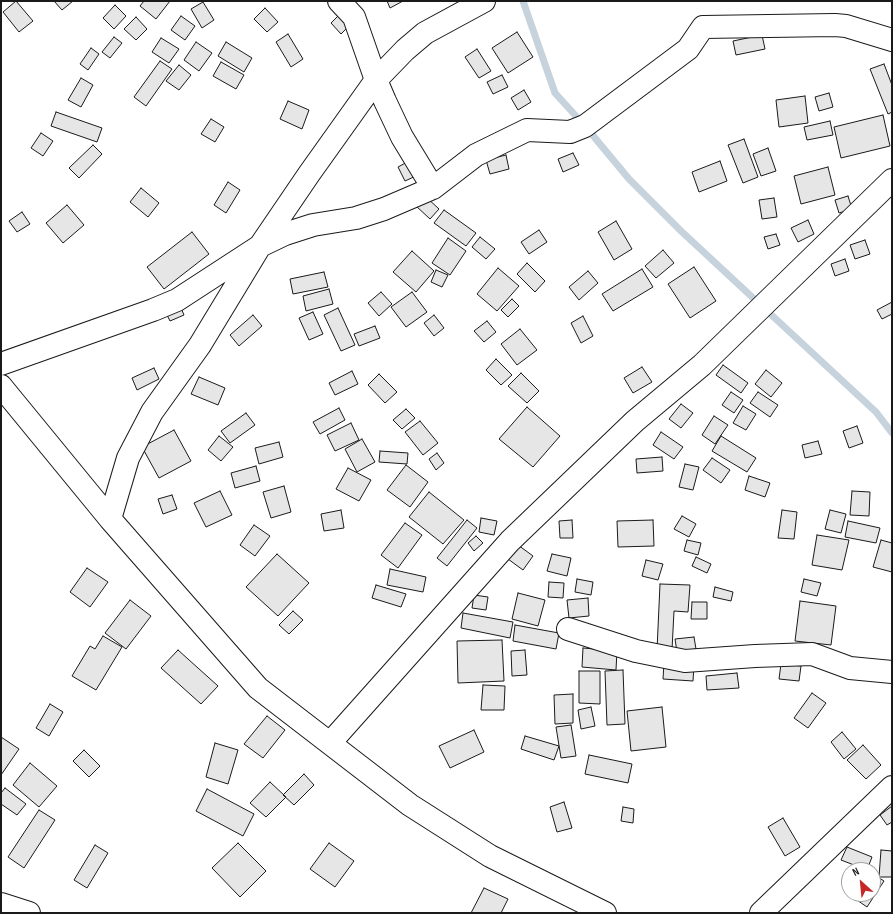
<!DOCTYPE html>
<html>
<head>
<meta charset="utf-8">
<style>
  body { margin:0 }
  #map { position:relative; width:893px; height:914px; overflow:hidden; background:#fff; font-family:"Sofia Sans Condensed",sans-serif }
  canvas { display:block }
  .frame { position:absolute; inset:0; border:2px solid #1a1a1a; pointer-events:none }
  .north { position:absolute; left:841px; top:862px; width:40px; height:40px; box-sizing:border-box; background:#fff; border:1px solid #a3a3a3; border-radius:50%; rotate:333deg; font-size:11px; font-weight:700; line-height:16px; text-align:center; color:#1a1a1a }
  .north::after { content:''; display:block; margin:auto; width:14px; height:18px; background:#c62828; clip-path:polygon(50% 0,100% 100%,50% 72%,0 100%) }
</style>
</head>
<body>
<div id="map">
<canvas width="893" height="914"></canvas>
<div class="frame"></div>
<div class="north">N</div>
</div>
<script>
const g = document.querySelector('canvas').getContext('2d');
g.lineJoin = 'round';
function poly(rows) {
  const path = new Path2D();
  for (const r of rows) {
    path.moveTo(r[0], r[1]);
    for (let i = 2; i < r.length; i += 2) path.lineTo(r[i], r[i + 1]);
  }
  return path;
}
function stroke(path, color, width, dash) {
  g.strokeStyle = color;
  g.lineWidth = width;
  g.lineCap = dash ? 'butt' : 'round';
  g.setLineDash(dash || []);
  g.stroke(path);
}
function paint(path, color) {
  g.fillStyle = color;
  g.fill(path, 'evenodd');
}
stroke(poly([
  [523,1,555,93,585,126,629,179,681,231,876,412,892,433]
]), '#c6d2dc', 7);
const building = poly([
  [16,1,33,21,19,32,3,12,16,1],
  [54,1,73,1,62,10,54,1],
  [144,1,170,1,156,19,140,6,144,1],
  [387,1,403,1,390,8,387,1],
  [203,2,214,20,202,28,191,9,203,2],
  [115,5,126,16,114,29,103,18,115,5],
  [265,8,278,22,267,32,254,19,265,8],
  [341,13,351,24,341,34,331,23,341,13],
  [181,16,195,26,185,40,171,30,181,16],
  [136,17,147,29,136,40,124,29,136,17],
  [517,32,533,57,508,73,492,48,517,32],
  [288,34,303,59,291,67,276,42,288,34],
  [762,35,765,49,736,55,733,41,762,35],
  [114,37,122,43,110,58,102,52,114,37],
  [161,38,179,49,169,63,152,52,161,38],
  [196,42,212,53,199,71,184,60,196,42],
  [226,42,252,58,244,72,218,56,226,42],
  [91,48,99,54,88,70,80,64,91,48],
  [477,49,491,71,479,78,465,57,477,49],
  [160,61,172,69,146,106,134,97,160,61],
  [221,62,244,75,236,89,213,76,221,62],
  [884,64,892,85,892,112,888,114,870,69,884,64],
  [179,65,191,75,179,90,166,81,179,65],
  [502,75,508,87,493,94,487,82,502,75],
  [81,78,93,85,81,107,68,100,81,78],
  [524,90,531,102,518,110,511,98,524,90],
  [829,93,833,107,819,111,815,97,829,93],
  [805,96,808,123,779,127,776,100,805,96],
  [288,101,309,110,302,129,280,119,288,101],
  [56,112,102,128,97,142,51,126,56,112],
  [883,115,890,146,841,158,834,127,883,115],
  [211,119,224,127,215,142,201,134,211,119],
  [830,121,833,135,807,140,804,127,830,121],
  [41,133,53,141,43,156,31,148,41,133],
  [744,139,758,177,743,183,728,145,744,139],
  [93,145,102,154,79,178,69,168,93,145],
  [768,148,776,171,761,176,753,154,768,148],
  [573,153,579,165,563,172,558,159,573,153],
  [506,155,509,169,490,174,486,160,506,155],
  [411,160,418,175,405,181,398,167,411,160],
  [720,161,727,181,699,192,692,172,720,161],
  [828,167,835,195,801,204,794,176,828,167],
  [228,182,240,190,226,213,214,205,228,182],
  [141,188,159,203,148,217,130,202,141,188],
  [848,196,852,209,839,213,835,200,848,196],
  [426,197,439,209,430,219,416,206,426,197],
  [774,198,777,217,762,219,759,200,774,198],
  [67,205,84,225,63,243,46,223,67,205],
  [444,210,476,233,466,246,434,223,444,210],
  [22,212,30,224,17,232,9,221,22,212],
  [808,220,814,234,798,242,791,228,808,220],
  [616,221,632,249,614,260,598,232,616,221],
  [539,230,547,242,529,254,521,242,539,230],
  [192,232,209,254,164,289,147,267,192,232],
  [776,234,780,245,768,249,764,237,776,234],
  [480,237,495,249,486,259,472,247,480,237],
  [448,238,466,251,450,275,432,263,448,238],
  [865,240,870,254,855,259,850,245,865,240],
  [663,250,674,263,656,278,645,266,663,250],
  [412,251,434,271,416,292,393,272,412,251],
  [845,259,849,271,835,276,831,264,845,259],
  [527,263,545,281,535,292,517,274,527,263],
  [694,267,716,301,690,318,668,284,694,267],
  [498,268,519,286,497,311,477,294,498,268],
  [642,269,653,287,613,311,602,294,642,269],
  [436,270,448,275,442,287,431,282,436,270],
  [588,271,598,283,579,300,569,287,588,271],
  [324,272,328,287,293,294,290,279,324,272],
  [329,289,333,304,306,311,303,296,329,289],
  [381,292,392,304,379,316,368,303,381,292],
  [412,292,427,312,406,327,391,307,412,292],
  [512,299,519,306,508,317,501,310,512,299],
  [178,301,184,315,170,321,163,307,178,301],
  [892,302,892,314,882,319,877,310,892,302],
  [338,308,355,345,341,351,324,315,338,308],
  [313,312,323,334,309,340,299,318,313,312],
  [253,315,262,326,239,346,230,335,253,315],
  [434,315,444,328,434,336,424,323,434,315],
  [583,316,593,336,581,343,571,323,583,316],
  [487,321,496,332,484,342,474,331,487,321],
  [375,326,380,338,359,346,354,334,375,326],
  [520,329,537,350,517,365,501,344,520,329],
  [496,359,512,375,501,385,486,370,496,359],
  [723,365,748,383,741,393,716,375,723,365],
  [642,367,652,382,633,393,624,378,642,367],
  [154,368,159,379,137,390,132,378,154,368],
  [766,370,782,383,771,397,755,384,766,370],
  [352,371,358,384,335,395,329,383,352,371],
  [521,373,539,391,527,403,508,386,521,373],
  [379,374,397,392,385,403,368,385,379,374],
  [199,377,225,388,218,405,191,394,199,377],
  [731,392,743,400,734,413,722,405,731,392],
  [758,392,778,405,770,417,750,403,758,392],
  [681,404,693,413,681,428,669,419,681,404],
  [743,406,756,414,746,430,733,423,743,406],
  [527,407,560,436,533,467,499,439,527,407],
  [339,408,345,420,320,434,313,422,339,408],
  [406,409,415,418,402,429,393,420,406,409],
  [246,413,255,425,230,443,221,431,246,413],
  [714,416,728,425,715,444,702,435,714,416],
  [420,421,438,443,423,455,405,432,420,421],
  [351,423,359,440,335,451,327,435,351,423],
  [857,426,863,443,849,448,843,431,857,426],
  [174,430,191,461,159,478,142,447,174,430],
  [661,432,683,447,674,459,653,445,661,432],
  [219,436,233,447,221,461,208,450,219,436],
  [721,436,756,458,747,472,712,451,721,436],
  [362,439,375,462,357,472,345,449,362,439],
  [818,441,822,454,805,458,802,445,818,441],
  [279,442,283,457,259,464,255,448,279,442],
  [380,451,408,453,407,464,379,462,380,451],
  [437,453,444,463,436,470,429,459,437,453],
  [662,457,663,471,637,473,636,459,662,457],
  [712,458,730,470,721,483,703,470,712,458],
  [685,464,699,467,693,490,679,487,685,464],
  [406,465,428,482,410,507,387,490,406,465],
  [256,466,260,481,235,488,231,473,256,466],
  [348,468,371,480,359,501,336,489,348,468],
  [749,476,770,483,765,497,745,490,749,476],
  [284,486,291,512,271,518,263,492,284,486],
  [220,491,232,515,206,527,194,503,220,491],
  [852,491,870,492,869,516,850,515,852,491],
  [429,492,464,520,443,544,409,517,429,492],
  [172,495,177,509,163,514,158,499,172,495],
  [341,510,344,528,324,531,321,514,341,510],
  [782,510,797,512,794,539,778,538,782,510],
  [830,510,846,514,841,533,825,529,830,510],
  [682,516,696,524,689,537,674,529,682,516],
  [481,518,497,521,494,535,479,532,481,518],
  [467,520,477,528,447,566,437,558,467,520],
  [572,520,573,538,560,538,559,521,572,520],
  [653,520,654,546,618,547,617,521,653,520],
  [848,521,880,528,876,543,845,537,848,521],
  [405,523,422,535,398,568,381,555,405,523],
  [254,525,270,536,255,556,240,545,254,525],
  [817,535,849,540,842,570,812,565,817,535],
  [476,536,483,543,474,551,468,543,476,536],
  [687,540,701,543,698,555,684,551,687,540],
  [881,540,892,543,892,572,873,567,881,540],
  [518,545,533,556,523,570,508,559,518,545],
  [277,554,309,583,278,616,246,587,277,554],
  [552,554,571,558,567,576,547,571,552,554],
  [696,557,711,564,707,573,692,566,696,557],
  [646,560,663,564,658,580,642,576,646,560],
  [87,568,108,582,90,607,70,592,87,568],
  [390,569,426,577,423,592,387,585,390,569],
  [577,579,593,582,591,595,575,592,577,579],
  [804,579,821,583,817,596,801,592,804,579],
  [549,582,564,583,563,598,548,597,549,582],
  [660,584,690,585,688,612,674,611,672,650,657,650,660,584],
  [376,585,406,594,401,607,372,598,376,585],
  [715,587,733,592,731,601,713,597,715,587],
  [518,593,545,600,538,626,512,619,518,593],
  [474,595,488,597,486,610,472,608,474,595],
  [588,598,589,616,569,618,567,600,588,598],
  [130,600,151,616,126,649,105,633,130,600],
  [800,601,836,606,831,645,795,641,800,601],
  [692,602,707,602,707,619,691,619,692,602],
  [293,611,303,620,289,634,279,625,293,611],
  [463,613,513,622,510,638,461,628,463,613],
  [515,625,559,633,556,649,513,641,515,625],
  [103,636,122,647,96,690,72,676,90,646,95,649,103,636],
  [694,637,696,649,677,652,675,639,694,637],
  [502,640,504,681,458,683,457,641,502,640],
  [583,648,617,651,616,670,582,667,583,648],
  [178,650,218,686,201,704,161,668,178,650],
  [525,650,527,675,512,676,511,651,525,650],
  [664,663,694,665,693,681,663,679,664,663],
  [781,664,801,666,799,681,779,679,781,664],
  [623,670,625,724,607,725,605,671,623,670],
  [579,671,600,671,600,704,579,703,579,671],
  [737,673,739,688,707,690,706,676,737,673],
  [483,685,505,686,504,710,481,710,483,685],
  [812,693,826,703,808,728,794,718,812,693],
  [573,694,573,723,555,724,554,695,573,694],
  [50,704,63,712,49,736,36,728,50,704],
  [591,707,595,726,581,729,578,710,591,707],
  [662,707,666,747,631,751,627,711,662,707],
  [267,716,285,730,263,758,244,744,267,716],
  [571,725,576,756,561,758,556,727,571,725],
  [474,730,484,752,450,768,439,746,474,730],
  [842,732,856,749,844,759,831,742,842,732],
  [525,736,559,746,554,760,521,749,525,736],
  [1,737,19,749,1,775,1,737],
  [215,743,238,750,228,784,206,777,215,743],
  [863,745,881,765,866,779,847,760,863,745],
  [84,750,100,766,89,777,73,761,84,750],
  [589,755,632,764,628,783,585,774,589,755],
  [30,763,57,786,39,807,13,785,30,763],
  [304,774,314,785,294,805,283,795,304,774],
  [270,782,286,797,266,817,250,803,270,782],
  [5,788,26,804,17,815,1,804,1,793,5,788],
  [207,789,254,814,243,836,196,811,207,789],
  [564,802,572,828,557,832,550,807,564,802],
  [892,806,892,822,887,825,880,815,892,806],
  [623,807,634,809,633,823,621,821,623,807],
  [39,810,55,820,24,868,8,857,39,810],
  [783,818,800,847,785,856,768,827,783,818],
  [238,843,266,871,240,897,212,868,238,843],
  [329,843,354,861,335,887,310,869,329,843],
  [95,845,108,853,87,888,74,880,95,845],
  [847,847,872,857,867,870,841,860,847,847],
  [881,850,892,851,892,877,879,877,881,850],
  [873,874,884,881,867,907,854,898,856,894,873,894,873,874],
  [484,888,508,899,501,913,471,913,484,888]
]);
paint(building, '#e6e6e6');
stroke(building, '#1a1a1a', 1);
const minor = poly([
  [339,1,354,17,376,80,385,101,402,137,433,188],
  [1,364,153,310,177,300,260,246,285,234,313,225,356,218,384,209,433,188,476,155,527,130,570,132,585,126,688,49,703,27,835,25,846,26,892,40],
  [1,386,110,519,258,688,410,805,490,856,605,913],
  [110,519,128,458,152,412,200,345,260,246,309,174,376,80,405,50,425,33,484,1],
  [568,629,636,651,685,661,755,656,812,654,850,668,892,672],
  [330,743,510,541,635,421,702,365,892,180],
  [1,904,29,913],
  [761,913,892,787]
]);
stroke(minor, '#1a1a1a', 24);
stroke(minor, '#fff', 22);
</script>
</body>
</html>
